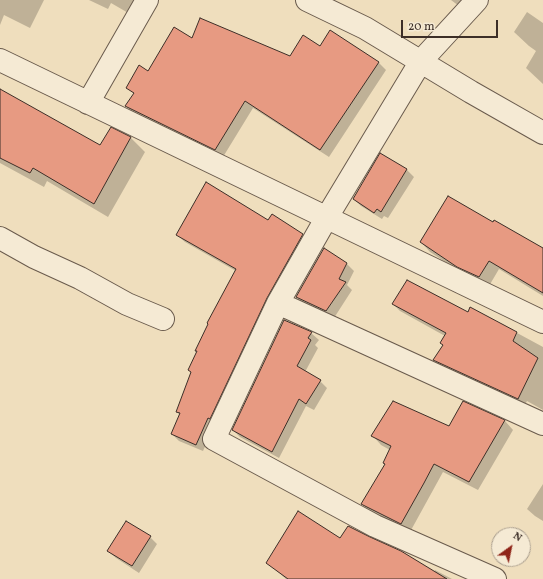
<!DOCTYPE html>
<html>
<head>
<meta charset="utf-8">
<style>
  body { margin:0 }
  #map { position:relative; width:543px; height:579px; overflow:hidden; background:#efdebd; font-family:Vollkorn,serif }
  canvas { display:block }
  .north { position:absolute; left:491px; top:527px; width:40px; height:40px; box-sizing:border-box; background:#f5ead4; border:1px solid #ab9f8f; border-radius:50%; rotate:33deg; font-size:11px; font-weight:700; line-height:16px; text-align:center; color:#3d2f28 }
  .north::after { content:''; display:block; margin:auto; width:14px; height:18px; background:#8f2418; clip-path:polygon(50% 0,100% 100%,50% 72%,0 100%) }
  .scale { position:absolute; left:401px; top:20px; width:97px; height:18px; box-sizing:border-box; border:2px solid #3d2f28; border-top:0; padding-left:5px; font-size:12px; line-height:14px; white-space:nowrap; color:#3d2f28; -webkit-text-stroke:3px #f5ead4; paint-order:stroke }
</style>
</head>
<body>
<div id="map">
<canvas width="543" height="579"></canvas>
<div class="north">N</div>
<div class="scale">20 m</div>
</div>
<script>
const g = document.querySelector('canvas').getContext('2d');
g.lineJoin = 'round';
function paint(path, color) {
  g.fillStyle = color;
  g.fill(path, 'evenodd');
}
function poly(rows) {
  const path = new Path2D();
  for (const r of rows) {
    path.moveTo(r[0], r[1]);
    for (let i = 2; i < r.length; i += 2) path.lineTo(r[i], r[i + 1]);
  }
  return path;
}
function stroke(path, color, width, dash) {
  g.strokeStyle = color;
  g.lineWidth = width;
  g.lineCap = dash ? 'butt' : 'round';
  g.setLineDash(dash || []);
  g.stroke(path);
}
paint(poly([
  [0,0,44,0,30,28,4,15,0,25],
  [89,0,139,0,130,14,111,3,108,9],
  [451,0,463,0,459,6],
  [527,12,543,23,543,84,526,68,536,51,529,46,514,32],
  [192,39,290,57,320,47,378,62,386,70,329,157,253,108,223,157,134,114,126,106,134,94,128,88],
  [0,97,100,146,111,129,131,138,145,152,108,217,47,181,44,187,0,163],
  [381,154,407,170,414,177,388,218,384,216,382,219,361,206,354,199],
  [268,221,302,235,309,242,215,424,203,451,179,441,172,434,180,415,177,412,236,271,185,242,177,235],
  [493,224,543,249,543,296,499,269,489,286,467,276,430,252,421,242],
  [324,249,347,264,354,271,347,285,352,290,334,318,304,304,297,297],
  [393,304,468,313,471,308,543,347,543,410,527,401,525,405,442,367,434,360,443,345,445,336,400,311],
  [285,321,311,333,319,340,315,345,318,348,305,372,320,381,327,388,314,410,306,406,279,458,240,437,233,430],
  [463,402,505,421,513,430,478,490,443,472,410,532,371,513,362,504,386,464,390,450,381,445,373,436,449,427],
  [543,484,543,521,535,516,527,509],
  [150,537,157,544,139,573,116,558,108,551],
  [341,539,434,572,435,570,452,579,286,579,268,563]
]), '#0003');
const building = poly([
  [200,18,290,56,303,35,320,46,330,30,379,62,320,150,245,101,215,150,125,106,134,93,126,88,139,65,148,71,174,27,192,38,200,18],
  [0,89,100,145,111,127,131,137,94,204,33,168,30,173,0,158,0,89],
  [380,153,407,169,381,212,377,209,374,213,353,199,380,153],
  [206,182,268,220,272,214,303,234,267,298,210,419,208,418,196,445,171,434,180,413,176,412,191,372,188,370,197,351,195,351,208,324,207,323,236,269,176,235,206,182],
  [448,196,493,222,494,220,543,248,543,293,489,261,479,277,457,267,420,242,448,196],
  [324,248,347,263,339,279,346,282,326,311,296,297,324,248],
  [407,280,468,312,470,307,517,332,513,341,538,358,518,399,433,360,443,345,440,343,446,333,392,304,407,280],
  [284,320,312,332,308,338,311,340,297,366,321,380,306,404,299,399,272,452,232,430,284,320],
  [393,401,449,426,463,401,505,420,469,482,434,464,424,483,401,524,361,504,385,464,383,463,391,446,371,436,393,401],
  [298,511,340,538,348,526,370,537,401,551,447,579,288,579,266,563,298,511],
  [126,521,151,536,132,566,107,551,126,521]
]);
paint(building, '#e79a82');
stroke(building, '#3d2f28', 1);
const minor = poly([
  [307,0,365,28,471,92,543,133],
  [477,0,421,61,327,217,278,303,214,439,375,526,495,579],
  [0,60,543,322],
  [88,103,147,0],
  [0,238,34,257,80,278,127,304,163,319],
  [278,303,543,424]
]);
stroke(minor, '#6a5b4d', 24);
stroke(minor, '#f5ead4', 22);
</script>
</body>
</html>
